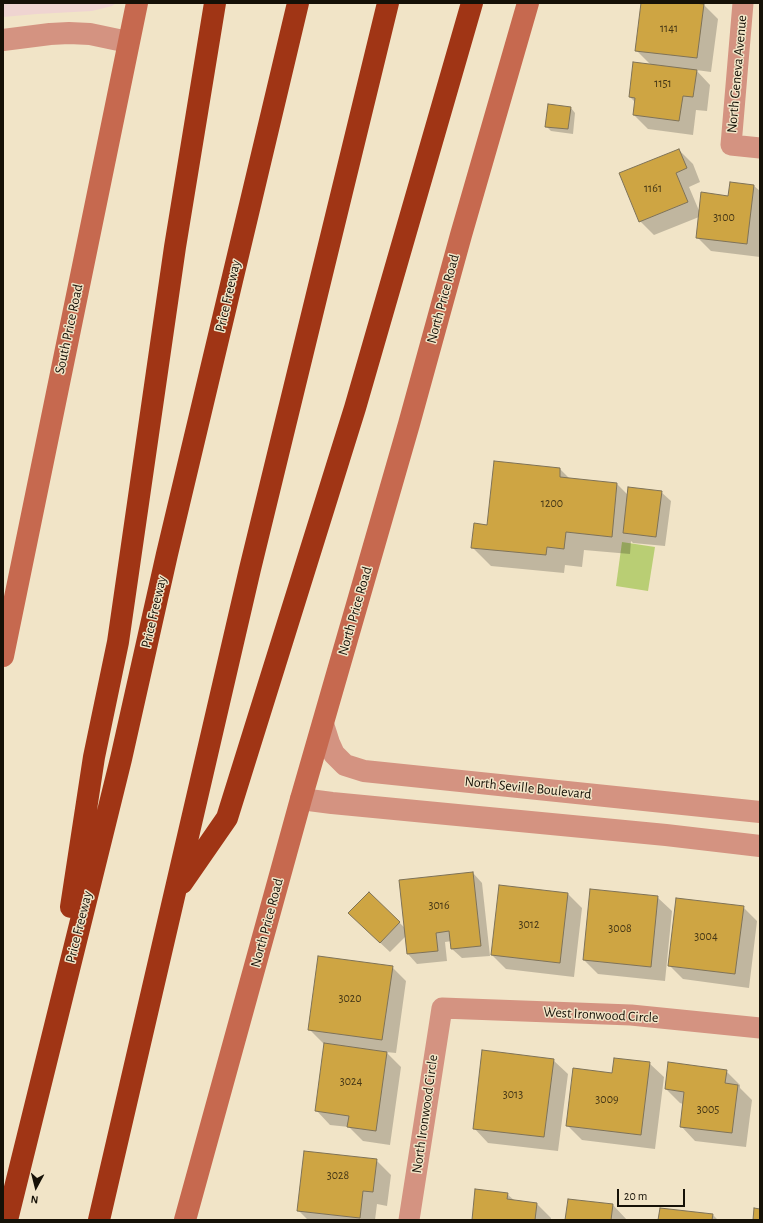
<!DOCTYPE html>
<html>
<head>
<meta charset="utf-8">
<style>
  body { margin:0 }
  #map { position:relative; width:763px; height:1223px; overflow:hidden; background:#f1e4c7; font-family:"Alegreya Sans",sans-serif }
  canvas { display:block }
  .frame { position:absolute; inset:0; border:4px solid #161107; pointer-events:none }
  .north { position:absolute; left:16px; top:1167px; width:40px; height:40px; -webkit-text-stroke:3px #f1e4c7; paint-order:stroke; rotate:187deg; font-size:11px; font-weight:700; line-height:16px; text-align:center; color:#161107 }
  .north::after { content:''; display:block; margin:auto; width:14px; height:18px; background:#161107; clip-path:polygon(50% 0,100% 100%,50% 72%,0 100%) }
  .scale { position:absolute; left:617px; top:1189px; width:68px; height:18px; box-sizing:border-box; border:2px solid #161107; border-top:0; padding-left:5px; font-size:12px; line-height:14px; white-space:nowrap; color:#161107; -webkit-text-stroke:3px #f1e4c7; paint-order:stroke }
</style>
</head>
<body>
<div id="map">
<canvas width="763" height="1223"></canvas>
<div class="frame"></div>
<div class="north">N</div>
<div class="scale">20 m</div>
</div>
<script>
const g = document.querySelector('canvas').getContext('2d');
g.lineJoin = 'round';
function paint(path, color) {
  g.fillStyle = color;
  g.fill(path, 'evenodd');
}
function poly(rows) {
  const path = new Path2D();
  for (const r of rows) {
    path.moveTo(r[0], r[1]);
    for (let i = 2; i < r.length; i += 2) path.lineTo(r[i], r[i + 1]);
  }
  return path;
}
function stroke(path, color, width, dash) {
  g.strokeStyle = color;
  g.lineWidth = width;
  g.lineCap = dash ? 'butt' : 'round';
  g.setLineDash(dash || []);
  g.stroke(path);
}
function label(font, color, halo, rows, align = 'center') {
  g.font = font + ' "Alegreya Sans",sans-serif';
  g.lineWidth = 3;
  g.setLineDash([]);
  g.textBaseline = 'middle';
  g.strokeStyle = halo;
  g.fillStyle = color;
  for (const [text, x, y, turn = 0] of rows) {
    g.save();
    g.translate(x, y);
    g.rotate((+turn || 0) * Math.PI / 180);
    g.textAlign = isNaN(turn) ? turn : align;
    if (halo) g.strokeText(text, 0, 0);
    g.fillText(text, 0, 0);
    g.restore();
  }
}
paint(poly([
  [3,3,116,3,112,6,92,11,37,14,3,17]
]), '#efd4d1');
paint(poly([
  [622,542,655,547,648,591,616,586]
]), '#b9ce74');
paint(poly([
  [642,3,686,3,704,5,718,19,711,72,696,70,710,85,707,111,696,110,693,135,648,129,634,115,636,103,630,97,651,65,636,50],
  [571,108,575,113,573,134,551,131,546,126],
  [679,150,693,164,700,182,689,187,700,213,729,197,731,183,754,186,760,191,760,257,711,251,697,237,699,217,654,235,640,221],
  [560,469,571,480,617,484,628,495,661,492,671,501,665,546,633,543,631,541,630,554,584,550,582,567,565,565,564,573,491,566,472,547,488,526],
  [473,873,482,883,490,956,462,958,452,949,452,941,445,942,447,961,417,964,408,954,406,936,390,952,359,923,369,894,405,928],
  [568,894,582,908,574,977,506,969,492,955],
  [657,897,672,911,665,981,598,974,584,960],
  [743,907,757,921,749,988,683,979,669,965],
  [392,967,406,981,396,1053,386,1052,401,1067,390,1145,363,1141,349,1127,330,1125,316,1110,325,1044,323,1043,309,1029],
  [553,1060,568,1074,558,1151,488,1143,474,1128],
  [649,1063,664,1077,655,1149,582,1140,567,1125,613,1074],
  [726,1071,740,1085,740,1088,752,1100,746,1147,695,1141,681,1126,683,1104,680,1103,666,1089],
  [376,1160,391,1175,387,1206,377,1204,375,1220,308,1220,298,1210],
  [507,1194,515,1201,537,1204,551,1218,551,1220,473,1220],
  [613,1205,627,1220,566,1220],
  [713,1215,718,1220,659,1220]
]), '#0003');
const building = poly([
  [641,3,694,3,704,4,697,58,635,51,641,3],
  [633,62,697,70,693,97,683,96,679,121,633,115,635,98,629,97,633,62],
  [548,104,571,107,568,129,545,127,548,104],
  [679,149,687,168,676,173,688,202,639,222,619,173,679,149],
  [730,182,754,185,747,244,696,238,701,192,728,196,730,182],
  [494,461,560,468,560,477,617,483,612,537,566,532,564,549,547,547,546,555,471,548,474,523,487,525,494,461],
  [628,487,662,491,656,537,623,533,628,487],
  [473,872,481,946,451,949,449,931,436,933,438,951,407,954,399,880,473,872],
  [499,885,568,893,560,963,491,955,499,885],
  [590,889,658,896,651,967,583,960,590,889],
  [369,892,400,922,380,943,348,913,369,892],
  [676,898,744,906,735,974,668,966,676,898],
  [318,956,393,966,382,1040,308,1030,318,956],
  [324,1043,387,1052,376,1131,347,1127,349,1116,315,1111,324,1043],
  [482,1050,554,1059,544,1137,473,1129,482,1050],
  [614,1058,650,1062,641,1135,566,1126,573,1068,612,1073,614,1058],
  [668,1062,727,1070,725,1083,738,1085,732,1133,680,1127,684,1092,665,1089,668,1062],
  [304,1151,377,1159,373,1192,363,1191,360,1218,297,1211,304,1151],
  [475,1189,508,1193,507,1199,537,1203,535,1220,472,1220,475,1189],
  [568,1199,613,1204,611,1220,565,1220,568,1199],
  [660,1208,713,1214,712,1220,658,1220,660,1208],
  [754,1208,760,1209,760,1220,753,1220,754,1208]
]);
paint(building, '#cea543');
stroke(building, '#7e7258', 1);
stroke(poly([
  [743,3,731,145,760,148],
  [409,1220,442,1008,631,1015,760,1028]
]), '#d49381', 21);
stroke(poly([
  [3,40,50,34,69,33,90,34,128,42],
  [323,724,329,743,334,754,345,765,364,771,760,812],
  [301,799,332,803,666,835,760,846]
]), '#d49381', 22);
stroke(poly([
  [3,656,137,3],
  [185,1220,301,799,409,424,461,235,528,3]
]), '#c6694f', 22);
stroke(poly([
  [182,883,227,818,355,408,472,3],
  [71,907,94,757,118,642,175,247,215,3],
  [7,1220,121,759,167,554,298,3],
  [99,1220,250,569,388,3]
]), '#a03515', 22);
label('12px', '#443616', null, [
  ["1141",669,28],
  ["1151",663,83],
  ["1161",653,188],
  ["3100",724,217],
  ["1200",552,503],
  ["3016",439,905],
  ["3012",529,924],
  ["3008",620,928],
  ["3004",706,936],
  ["3020",350,998],
  ["3024",351,1081],
  ["3013",513,1094],
  ["3009",607,1099],
  ["3005",708,1109],
  ["3028",338,1175]
]);
label('14px', '#161107', '#f1e4c7', [
  ["North Geneva Avenue",737,74,-85],
  ["Price Freeway",228,296,-77],
  ["North Price Road",443,299,-75],
  ["South Price Road",69,329,-78],
  ["North Price Road",355,611,-74],
  ["Price Freeway",154,612,-77],
  ["North Seville Boulevard",528,788,6],
  ["North Price Road",267,923,-75],
  ["Price Freeway",79,927,-76],
  ["West Ironwood Circle",601,1015,3],
  ["North Ironwood Circle",425,1114,-82]
]);
</script>
</body>
</html>
